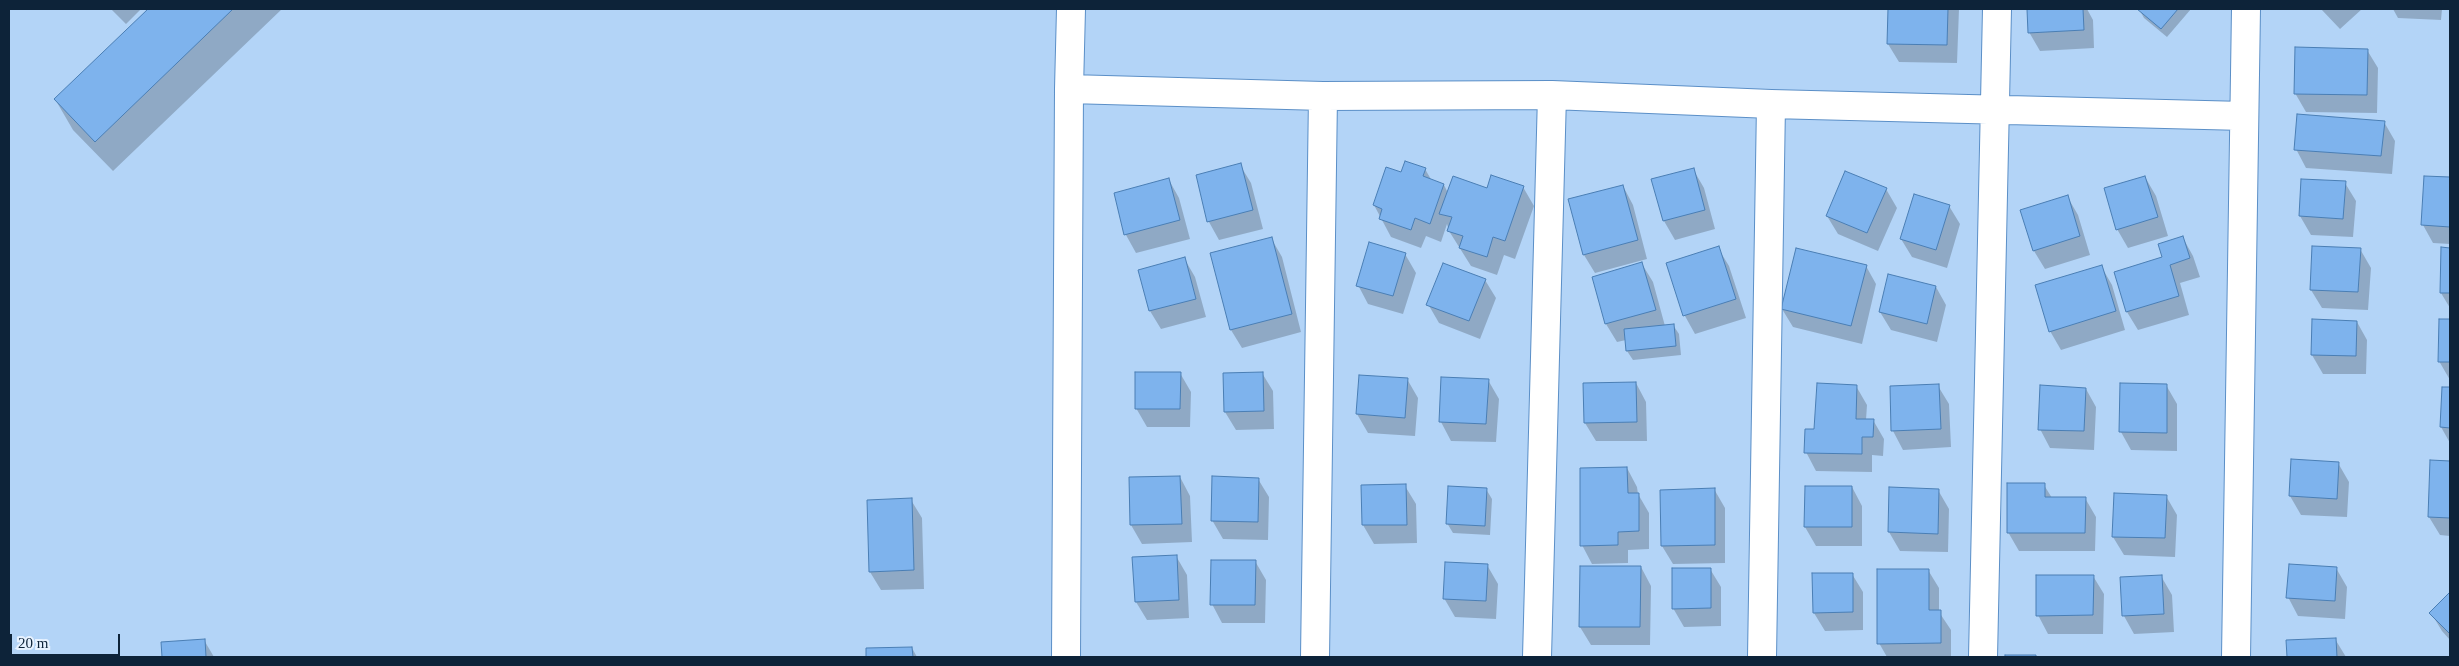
<!DOCTYPE html>
<html>
<head>
<meta charset="utf-8">
<style>
  body { margin:0 }
  #map { position:relative; width:2459px; height:666px; overflow:hidden; background:#b3d4f7; font-family:"Times New Roman",serif }
  canvas { display:block }
  .frame { position:absolute; inset:0; border:10px solid #0d2339; pointer-events:none }
  .scale { position:absolute; left:10px; top:634px; width:110px; height:22px; box-sizing:border-box; border:2px solid #0d2339; border-top:0; padding-left:6px; font-size:15px; line-height:18px; white-space:nowrap; color:#0d2339; -webkit-text-stroke:4px #e7f2ff; paint-order:stroke }
</style>
</head>
<body>
<div id="map">
<canvas width="2459" height="666"></canvas>
<div class="frame"></div>
<div class="scale">20 m</div>
</div>
<script>
const g = document.querySelector('canvas').getContext('2d');
g.lineJoin = 'round';
function paint(path, color) {
  g.fillStyle = color;
  g.fill(path, 'evenodd');
}
function poly(rows) {
  const path = new Path2D();
  for (const r of rows) {
    path.moveTo(r[0], r[1]);
    for (let i = 2; i < r.length; i += 2) path.lineTo(r[i], r[i + 1]);
  }
  return path;
}
function stroke(path, color, width, dash) {
  g.strokeStyle = color;
  g.lineWidth = width;
  g.lineCap = dash ? 'butt' : 'round';
  g.setLineDash(dash || []);
  g.stroke(path);
}
paint(poly([
  [111,9,141,9,126,24],
  [150,9,282,9,113,171,73,130,55,99],
  [1889,9,1959,9,1957,63,1899,62,1888,44],
  [2028,9,2087,9,2093,20,2094,48,2040,51,2029,32],
  [2139,9,2191,9,2167,37,2144,18],
  [2321,9,2362,9,2340,29],
  [2393,9,2442,9,2441,20,2398,18],
  [2367,50,2378,68,2377,113,2306,112,2295,93],
  [2384,122,2395,141,2392,174,2306,168,2296,149],
  [1240,165,1251,183,1263,229,1219,240,1209,222,1197,176],
  [1425,169,1432,181,1444,185,1448,193,1523,187,1534,206,1515,259,1504,255,1497,275,1471,266,1449,231,1447,224,1441,242,1426,236,1421,248,1391,237,1374,205,1402,174],
  [1693,169,1704,188,1715,229,1675,240,1664,221,1653,180],
  [2145,177,2156,196,2168,236,2128,248,2117,229],
  [2425,177,2450,178,2450,244,2433,243,2423,225],
  [1169,180,1179,198,1190,239,1136,253,1126,235,1115,194],
  [2303,180,2345,183,2356,201,2353,237,2311,235,2300,216],
  [1623,186,1633,205,1647,259,1595,273,1584,255],
  [1886,189,1897,208,1878,251,1838,234,1827,216],
  [2067,196,2078,215,2090,255,2045,269,2034,251,2022,211],
  [1949,206,1960,224,1947,268,1912,257,1901,239],
  [1271,238,1282,257,1301,332,1242,348,1231,330],
  [2183,238,2193,256,2200,277,2180,283,2189,315,2138,330,2127,312,2116,273,2164,258],
  [1718,248,1729,266,1746,318,1695,334,1685,316,1668,263],
  [2360,249,2371,268,2368,310,2322,308,2311,290],
  [2442,249,2450,249,2450,308,2441,293],
  [1405,254,1416,273,1403,314,1368,304,1358,285],
  [1184,258,1195,277,1206,317,1161,329,1150,311,1140,270],
  [1642,264,1653,282,1665,326,1673,325,1679,334,1681,355,1633,360,1627,351,1626,340,1617,342,1606,324,1593,278],
  [1866,266,1876,284,1862,344,1793,327,1782,309],
  [2101,266,2112,285,2125,330,2061,350,2050,331],
  [1485,280,1496,298,1480,339,1439,323,1428,304],
  [1936,287,1946,305,1937,342,1891,330,1880,312],
  [2440,320,2450,320,2450,380,2439,361],
  [2313,321,2357,322,2367,340,2366,374,2323,374,2312,355],
  [1180,373,1191,392,1190,427,1147,427,1136,408],
  [1262,373,1273,391,1274,429,1236,430,1225,412],
  [1360,376,1407,379,1418,398,1415,436,1368,433,1357,414],
  [1442,379,1488,380,1499,399,1496,442,1451,441,1441,422],
  [1636,383,1646,402,1647,441,1596,441,1585,423],
  [2166,385,2177,404,2177,451,2131,450,2121,432],
  [1856,386,1867,405,1866,420,1873,420,1884,439,1883,456,1872,455,1872,472,1816,471,1806,452,1816,430],
  [1938,386,1949,404,1951,447,1903,450,1893,431,1891,388],
  [2443,388,2450,389,2450,443,2441,427],
  [2086,389,2096,407,2094,450,2050,448,2040,429],
  [2292,460,2338,463,2349,482,2347,517,2301,515,2290,496],
  [2431,461,2450,462,2450,536,2440,535,2429,517],
  [1627,468,1637,487,1638,494,1649,513,1649,549,1628,550,1628,563,1592,564,1582,545],
  [1180,477,1190,496,1192,542,1142,544,1131,525],
  [1258,479,1269,497,1268,540,1223,539,1212,520],
  [2044,485,2052,498,2085,498,2096,517,2095,551,2019,551,2008,532],
  [1405,486,1416,504,1417,543,1374,544,1363,525],
  [1806,487,1852,487,1862,506,1862,546,1816,546,1805,527],
  [1486,489,1492,499,1490,535,1453,533,1447,523],
  [1714,489,1725,508,1725,563,1673,564,1662,546],
  [1938,490,1949,509,1948,552,1900,551,1889,532],
  [2166,496,2177,515,2175,557,2124,555,2113,537],
  [911,500,922,518,924,589,881,590,870,572],
  [1176,556,1187,575,1189,618,1147,620,1136,602],
  [1255,561,1266,580,1265,623,1222,623,1212,604],
  [1487,565,1498,584,1496,619,1455,617,1444,598],
  [1641,567,1651,586,1650,645,1591,645,1580,627],
  [2336,568,2347,587,2345,619,2298,616,2288,597],
  [1710,569,1721,587,1721,626,1684,627,1673,608],
  [1928,570,1939,588,1939,612,1951,630,1951,657,1887,657,1879,643],
  [1852,574,1863,592,1863,630,1825,631,1814,613],
  [2093,576,2104,594,2103,634,2048,634,2038,615],
  [2161,576,2172,595,2174,632,2134,634,2124,616],
  [2450,594,2450,640,2442,631,2431,613],
  [2335,639,2346,657,2288,657,2288,641],
  [204,640,214,657,163,657,162,643],
  [912,648,917,657,868,657,867,649]
]), '#0003');
const building = poly([
  [148,9,233,9,95,142,54,99,148,9],
  [1888,9,1948,9,1947,45,1887,44,1888,9],
  [2027,9,2083,9,2084,30,2028,33,2027,9],
  [2137,9,2178,9,2161,29,2137,9],
  [2295,47,2368,49,2367,95,2294,94,2295,47],
  [2297,114,2385,121,2381,156,2294,150,2297,114],
  [1405,161,1426,168,1423,176,1444,184,1430,224,1415,218,1411,230,1379,219,1382,209,1373,205,1386,167,1401,172,1405,161],
  [1241,163,1253,210,1207,222,1196,175,1241,163],
  [1694,168,1705,210,1663,221,1651,179,1694,168],
  [1845,171,1887,188,1867,233,1826,216,1845,171],
  [1491,175,1524,186,1505,241,1493,237,1487,257,1459,248,1463,236,1447,231,1452,217,1439,214,1453,176,1487,188,1491,175],
  [2145,176,2158,217,2116,230,2104,188,2145,176],
  [2424,176,2450,177,2450,227,2421,225,2424,176],
  [1169,178,1180,220,1124,235,1114,193,1169,178],
  [2301,179,2346,181,2343,219,2299,216,2301,179],
  [1623,185,1638,240,1583,255,1568,199,1623,185],
  [1914,194,1950,205,1936,250,1900,239,1914,194],
  [2068,195,2080,236,2033,251,2020,210,2068,195],
  [2183,236,2190,258,2170,265,2179,296,2126,312,2114,272,2162,257,2158,244,2183,236],
  [1272,237,1292,314,1230,330,1210,253,1272,237],
  [1369,242,1406,253,1393,296,1356,286,1369,242],
  [1719,246,1736,299,1683,316,1666,263,1719,246],
  [2312,246,2361,248,2358,292,2310,290,2312,246],
  [2441,247,2450,248,2450,293,2440,293,2441,247],
  [1796,248,1867,265,1851,326,1781,309,1796,248],
  [1185,257,1196,299,1149,311,1138,270,1185,257],
  [1642,262,1656,310,1605,324,1592,277,1642,262],
  [1443,263,1486,279,1469,321,1426,305,1443,263],
  [2102,265,2116,311,2049,332,2035,285,2102,265],
  [1888,274,1936,286,1927,324,1879,312,1888,274],
  [2312,319,2357,321,2356,356,2311,355,2312,319],
  [2439,319,2450,319,2450,362,2438,362,2439,319],
  [1674,324,1676,346,1626,351,1624,329,1674,324],
  [1135,372,1181,372,1180,409,1135,409,1135,372],
  [1263,372,1264,411,1224,412,1223,373,1263,372],
  [1359,375,1408,378,1405,418,1356,414,1359,375],
  [1441,377,1489,379,1486,424,1439,422,1441,377],
  [1636,382,1637,422,1584,423,1583,383,1636,382],
  [1817,383,1857,385,1856,419,1874,419,1873,437,1862,437,1862,454,1804,453,1805,429,1814,429,1817,383],
  [2120,383,2167,384,2167,433,2119,432,2120,383],
  [1939,384,1941,429,1891,431,1890,386,1939,384],
  [2040,385,2086,388,2084,431,2038,430,2040,385],
  [2442,387,2450,387,2450,428,2440,427,2442,387],
  [2291,459,2339,462,2337,499,2289,496,2291,459],
  [2430,460,2450,461,2450,518,2428,517,2430,460],
  [1627,467,1628,493,1639,493,1639,531,1618,532,1618,545,1580,546,1580,468,1627,467],
  [1180,476,1182,524,1130,525,1129,477,1180,476],
  [1212,476,1259,478,1258,522,1211,521,1212,476],
  [2007,483,2045,483,2045,497,2086,497,2085,533,2007,533,2007,483],
  [1406,484,1407,525,1362,525,1361,485,1406,484],
  [1448,486,1487,488,1485,526,1446,524,1448,486],
  [1805,486,1852,486,1852,527,1804,527,1805,486],
  [1889,487,1939,489,1938,534,1888,532,1889,487],
  [1715,488,1715,545,1661,546,1660,490,1715,488],
  [2114,493,2167,495,2165,538,2112,537,2114,493],
  [912,498,914,570,869,572,867,500,912,498],
  [1177,555,1179,600,1135,602,1132,557,1177,555],
  [1211,560,1256,560,1255,605,1210,605,1211,560],
  [1445,562,1488,564,1486,601,1443,599,1445,562],
  [2289,564,2337,567,2335,601,2286,598,2289,564],
  [1580,566,1641,566,1640,627,1579,627,1580,566],
  [1672,568,1711,568,1711,608,1672,609,1672,568],
  [1877,569,1929,569,1929,610,1941,610,1941,643,1877,644,1877,569],
  [1812,573,1853,573,1853,612,1813,613,1812,573],
  [2036,575,2094,575,2093,615,2036,616,2036,575],
  [2162,575,2164,614,2122,616,2120,577,2162,575],
  [2450,592,2450,634,2429,613,2450,592],
  [2336,638,2337,657,2287,657,2286,640,2336,638],
  [205,639,206,657,162,657,161,642,205,639],
  [912,647,913,657,866,657,866,648,912,647],
  [2005,655,2036,655,2036,657,2005,657,2005,655]
]);
paint(building, '#7eb3ed');
stroke(building, '#4a7eb4', 1);
const minor = poly([
  [1069,89,1323,96,1552,95,1771,104,2244,116],
  [1066,657,1069,89,1071,9],
  [1315,657,1323,96],
  [1537,657,1552,95],
  [1762,657,1771,104],
  [1983,657,1997,9],
  [2236,657,2246,9]
]);
stroke(minor, '#5b8fc7', 30);
stroke(minor, '#fff', 28);
</script>
</body>
</html>
